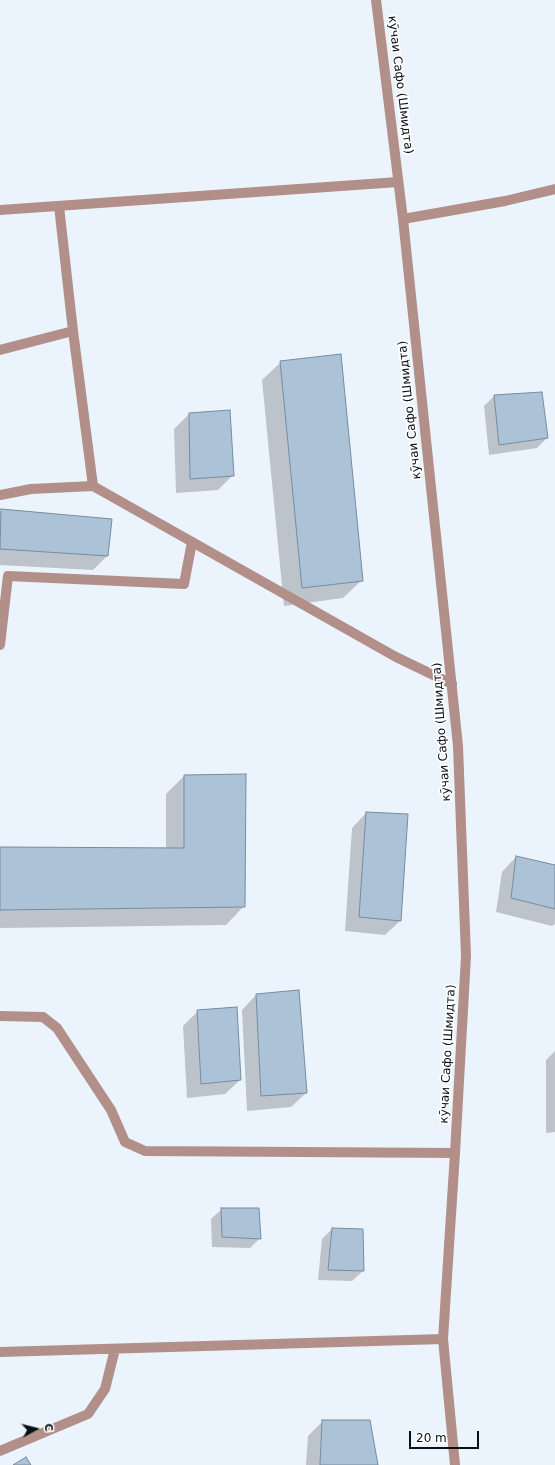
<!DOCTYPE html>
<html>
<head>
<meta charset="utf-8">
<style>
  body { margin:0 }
  #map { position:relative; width:555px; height:1465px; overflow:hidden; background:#ebf4fd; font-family:"DejaVu Sans",sans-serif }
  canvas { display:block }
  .north { position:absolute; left:16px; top:1409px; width:40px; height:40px; -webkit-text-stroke:3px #fff; paint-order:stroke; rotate:83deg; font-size:11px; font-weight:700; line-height:16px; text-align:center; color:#081017 }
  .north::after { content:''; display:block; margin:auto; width:14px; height:18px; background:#081017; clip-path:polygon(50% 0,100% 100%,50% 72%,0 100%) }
  .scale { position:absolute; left:409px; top:1431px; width:70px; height:18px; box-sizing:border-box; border:2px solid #081017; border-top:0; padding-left:5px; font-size:12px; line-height:14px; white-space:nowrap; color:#081017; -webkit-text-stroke:3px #fff; paint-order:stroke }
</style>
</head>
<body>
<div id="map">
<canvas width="555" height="1465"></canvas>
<div class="north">С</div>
<div class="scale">20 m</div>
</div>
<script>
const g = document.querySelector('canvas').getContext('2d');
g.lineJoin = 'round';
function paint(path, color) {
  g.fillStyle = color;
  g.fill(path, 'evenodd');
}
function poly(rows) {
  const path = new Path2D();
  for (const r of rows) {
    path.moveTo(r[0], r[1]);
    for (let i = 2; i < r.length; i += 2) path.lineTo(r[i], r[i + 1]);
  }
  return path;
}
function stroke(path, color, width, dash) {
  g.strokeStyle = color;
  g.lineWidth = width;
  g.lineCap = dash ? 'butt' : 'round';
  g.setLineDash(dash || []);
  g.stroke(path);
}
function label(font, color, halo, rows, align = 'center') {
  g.font = font + ' "DejaVu Sans",sans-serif';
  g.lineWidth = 3.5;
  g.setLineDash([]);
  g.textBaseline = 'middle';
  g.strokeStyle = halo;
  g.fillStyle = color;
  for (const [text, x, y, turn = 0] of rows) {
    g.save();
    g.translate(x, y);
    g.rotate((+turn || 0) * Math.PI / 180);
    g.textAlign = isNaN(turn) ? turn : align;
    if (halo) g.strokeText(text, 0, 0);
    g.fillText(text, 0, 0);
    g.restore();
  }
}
paint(poly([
  [281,362,362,580,343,598,284,606,262,380],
  [541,393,547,438,537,448,489,455,484,406,494,396],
  [189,414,233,475,218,490,176,493,174,429],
  [2,511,107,556,93,570,0,565,0,512],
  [184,776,244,906,226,925,0,928,0,848,166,849,166,794],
  [366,813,400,921,385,935,345,931,352,828],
  [516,857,555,866,555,924,552,926,496,912,502,872],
  [256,995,306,1093,291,1107,247,1111,242,1010],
  [198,1011,240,1080,225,1094,187,1098,183,1026],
  [555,1051,555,1132,546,1133,546,1060],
  [222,1209,260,1238,250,1248,212,1247,211,1219],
  [332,1229,363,1271,352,1281,318,1280,322,1239],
  [323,1421,376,1465,306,1465,308,1436]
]), '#0003');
const building = poly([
  [341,354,363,581,302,588,280,361,341,354],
  [542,392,548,438,499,445,494,395,542,392],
  [230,410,234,476,190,479,189,413,230,410],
  [1,509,112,519,108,556,0,549,1,509],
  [246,774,245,907,0,910,0,847,184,848,184,775,246,774],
  [366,812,408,814,401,921,359,917,366,812],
  [516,856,555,865,555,909,511,898,516,856],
  [299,990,307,1093,261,1096,256,994,299,990],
  [237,1007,241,1080,201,1084,197,1010,237,1007],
  [221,1208,259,1208,261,1239,222,1237,221,1208],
  [332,1228,363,1229,364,1271,328,1270,332,1228],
  [322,1420,370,1420,378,1465,320,1465,322,1420],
  [26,1457,31,1465,13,1465,26,1457]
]);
paint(building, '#acc3d7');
stroke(building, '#768b9f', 1);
stroke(poly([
  [59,206,73,331],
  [0,350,73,331,93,486],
  [0,645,8,576,184,584,192,542],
  [0,1016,43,1017,57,1028,111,1110,125,1142,145,1151,455,1153],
  [0,1352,443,1339],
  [0,1451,88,1414,105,1389,115,1349]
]), '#b28f89', 10);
stroke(poly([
  [0,210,398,182],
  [403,219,505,201,555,189],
  [0,495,31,489,93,486,396,657,452,684]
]), '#b28f89', 10);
stroke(poly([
  [376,0,403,219,458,746,466,956,455,1153,443,1339,455,1465]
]), '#b28f89', 10);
label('12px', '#081017', '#fff', [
  ["кӯчаи Сафо (Шмидта)",400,85,83],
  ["кӯчаи Сафо (Шмидта)",410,410,-96],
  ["кӯчаи Сафо (Шмидта)",442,732,-94],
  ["кӯчаи Сафо (Шмидта)",448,1054,-87]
]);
</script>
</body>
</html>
